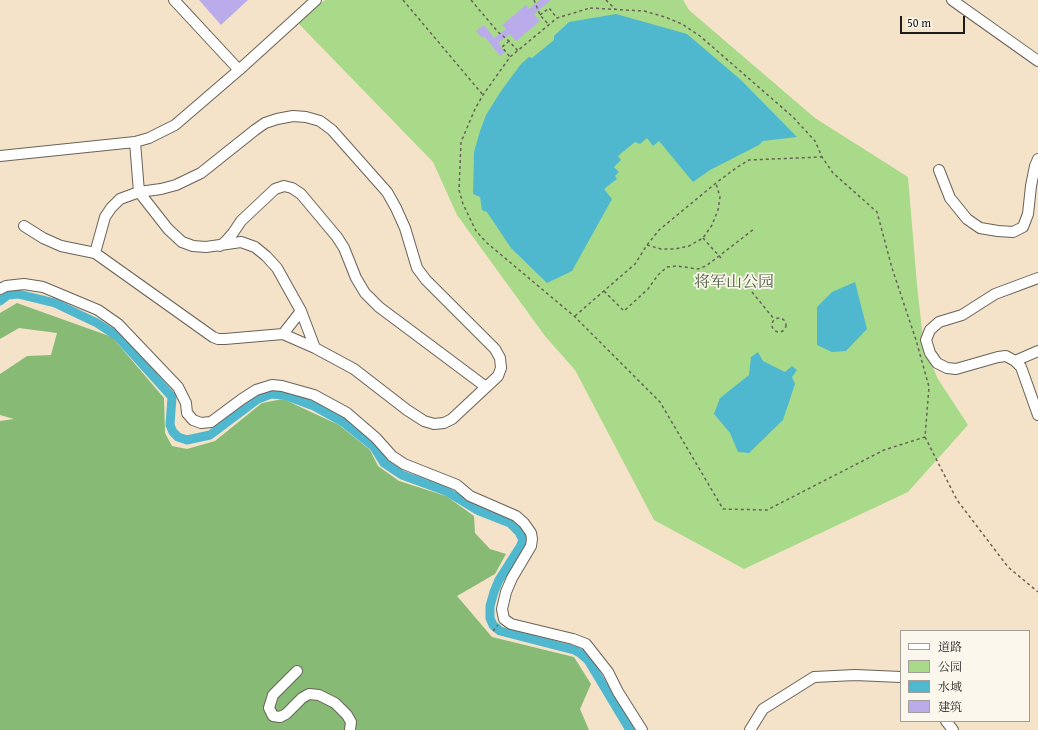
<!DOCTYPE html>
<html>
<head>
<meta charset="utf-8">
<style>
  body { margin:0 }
  #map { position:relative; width:1038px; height:730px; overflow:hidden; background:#f5e3c9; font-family:"Gentium Book Plus","Noto Serif SC",serif }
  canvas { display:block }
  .legend { position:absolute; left:900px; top:630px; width:130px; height:92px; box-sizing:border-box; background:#fbf7ec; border:1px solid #a29f99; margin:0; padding:5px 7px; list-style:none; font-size:12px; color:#1c1c1c }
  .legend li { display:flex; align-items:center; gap:8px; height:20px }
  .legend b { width:20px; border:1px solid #a29f99 }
  .scale { position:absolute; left:900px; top:16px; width:65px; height:18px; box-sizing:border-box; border:2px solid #1c1c1c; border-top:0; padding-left:5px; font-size:12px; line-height:14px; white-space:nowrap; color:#1c1c1c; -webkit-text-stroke:3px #fbf7ec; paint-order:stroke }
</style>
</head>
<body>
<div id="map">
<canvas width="1038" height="730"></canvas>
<ul class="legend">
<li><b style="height:5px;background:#fff"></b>道路</li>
<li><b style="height:11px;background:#a8da89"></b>公园</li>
<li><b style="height:11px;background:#50b8ce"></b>水域</li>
<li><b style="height:11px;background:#baaceb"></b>建筑</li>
</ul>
<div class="scale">50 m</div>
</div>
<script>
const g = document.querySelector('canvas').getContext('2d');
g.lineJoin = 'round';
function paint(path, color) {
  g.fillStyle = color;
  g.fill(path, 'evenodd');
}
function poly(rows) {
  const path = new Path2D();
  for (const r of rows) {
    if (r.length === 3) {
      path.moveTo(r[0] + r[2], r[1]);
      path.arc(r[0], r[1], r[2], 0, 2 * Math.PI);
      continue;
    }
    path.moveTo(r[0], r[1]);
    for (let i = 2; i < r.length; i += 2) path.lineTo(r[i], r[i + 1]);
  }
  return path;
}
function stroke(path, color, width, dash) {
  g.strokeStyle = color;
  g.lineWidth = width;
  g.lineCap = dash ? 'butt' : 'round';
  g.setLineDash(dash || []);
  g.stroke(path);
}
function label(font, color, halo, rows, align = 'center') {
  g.font = font + ' "Gentium Book Plus","Noto Serif SC",serif';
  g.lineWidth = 3.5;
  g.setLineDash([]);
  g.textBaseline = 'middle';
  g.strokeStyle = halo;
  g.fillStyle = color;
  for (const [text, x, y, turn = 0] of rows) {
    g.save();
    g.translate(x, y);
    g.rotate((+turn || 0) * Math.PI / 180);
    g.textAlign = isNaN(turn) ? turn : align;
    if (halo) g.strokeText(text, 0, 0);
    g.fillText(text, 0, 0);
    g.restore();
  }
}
paint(poly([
  [325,0,683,0,689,10,815,118,908,177,917,285,924,348,938,379,968,425,908,492,744,569,654,520,575,370,545,336,457,215,433,162,298,23]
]), '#a8da89');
paint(poly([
  [17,303,112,337,164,398,165,433,172,446,187,449,215,441,262,403,283,399,339,425,370,450,378,466,399,481,446,496,474,516,475,533,490,549,506,554,495,574,457,596,492,637,574,657,591,684,580,709,589,730,0,730,0,421,14,419,0,415,0,374,27,356,51,355,57,333,19,328,0,339,0,313]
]), '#86ba75');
paint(poly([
  [616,14,687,34,741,80,797,137,763,141,759,145,710,170,693,182,659,141,653,146,647,138,640,144,635,142,618,156,621,160,614,167,619,172,615,176,617,179,604,189,612,199,572,271,547,283,511,248,487,212,482,210,480,197,473,194,474,152,480,131,486,115,501,91,521,64,529,57,532,58,554,40,554,36,569,22],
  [855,282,867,329,846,351,832,352,817,345,817,307,832,292],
  [758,352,763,361,785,372,792,366,797,370,792,377,795,384,783,420,749,453,738,452,730,433,714,414,720,398,749,375,751,357]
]), '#50b8ce');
stroke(poly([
  [0,301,8,295,18,294,55,303,97,323,117,336,172,397,170,425,173,432,178,437,187,440,210,435,258,399,271,394,284,395,314,406,343,422,374,447,384,463,402,475,446,491,477,510,510,523,519,532,523,540,520,547,499,580,494,592,490,606,490,618,493,625,500,631,574,650,580,653,588,660,630,730]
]), '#50b8ce', 9);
paint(poly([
  [199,0,248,0,221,25],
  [540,0,551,0,534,14,540,21,516,41,510,34,498,43,494,38,506,29,502,25,526,5,529,9],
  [484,25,505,52,500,56,484,36,482,38,476,31]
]), '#baaceb');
const minor = poly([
  [174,0,239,70],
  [952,0,1038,61],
  [135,142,139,192,168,229,182,242,193,246,206,247,241,242,255,247,266,256,277,268,301,311,315,348],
  [0,156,135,142,149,138,175,125,239,70,316,0],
  [939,170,950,198,967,219,980,228,998,231,1013,232,1023,227,1028,214,1031,186,1035,166,1038,159],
  [24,226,43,238,61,246,95,253,213,337,218,339,225,339,283,334,315,348,354,369,407,410,424,421,434,424,444,423,452,419,498,376,501,368,500,358,495,349,426,280,417,268,405,228,396,208,387,192,332,130,320,121,306,117,293,116,277,119,265,123,255,130,201,173,176,185,161,189,139,192,120,199,111,208,105,217,95,253],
  [220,246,226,241,233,233,241,221,275,189,284,186,292,188,301,194,337,237,344,248,356,278,365,293,379,307,486,387],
  [1038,278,995,294,962,315,939,322,930,330,926,340,930,353,937,363,947,368,956,369,998,357,1006,356,1015,361,1021,367,1038,415],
  [0,289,6,286,24,284,43,287,98,310,118,324,178,387,186,403,187,413,193,420,201,423,211,422,242,399,256,390,272,385,282,386,314,395,347,413,376,438,392,456,404,464,457,485,470,496,516,516,524,523,531,533,532,539,531,546,512,578,506,592,502,609,504,619,511,624,573,639,586,644,608,672,618,692,642,730],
  [283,334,301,311],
  [1015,361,1038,351],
  [297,671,273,695,269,708,273,716,280,717,286,714,302,698,309,694,319,695,335,703,347,715,351,722,350,730],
  [946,721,953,730],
  [750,730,763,709,814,677,855,675,901,677]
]);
stroke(minor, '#686259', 12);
stroke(poly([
  [403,0,483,95],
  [471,0,498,32,509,41,518,51],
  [534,0,540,15,548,24],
  [606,0,615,9],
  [590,8,644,11,665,17,682,24,700,36,793,117,815,141,822,157,833,173,877,212,892,268,916,340,929,387,925,437,884,450,767,510,723,509,660,402,574,316,487,243,476,231,463,204,459,190,461,142,475,109,483,95,510,57,557,18,590,8],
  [540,15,549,8,557,18],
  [509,41,502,47,510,57],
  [703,238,721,258],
  [647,245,661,249,675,249,689,246,703,238,712,225,718,210,720,197,716,183],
  [604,291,624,311,648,289,658,275,667,267,677,266,698,269,706,266,754,229],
  [752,292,774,319],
  [575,316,635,264,647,245,659,230,716,183,736,168,749,160,822,157],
  [779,325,7],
  [925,437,957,500,1008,567,1038,592],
  [493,631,498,625]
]), '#686259', 1.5, [3, 3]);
stroke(minor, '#fff', 10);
label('16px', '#4d5e42', '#fbf7ec', [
  ["将军山公园",734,283]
]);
</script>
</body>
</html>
